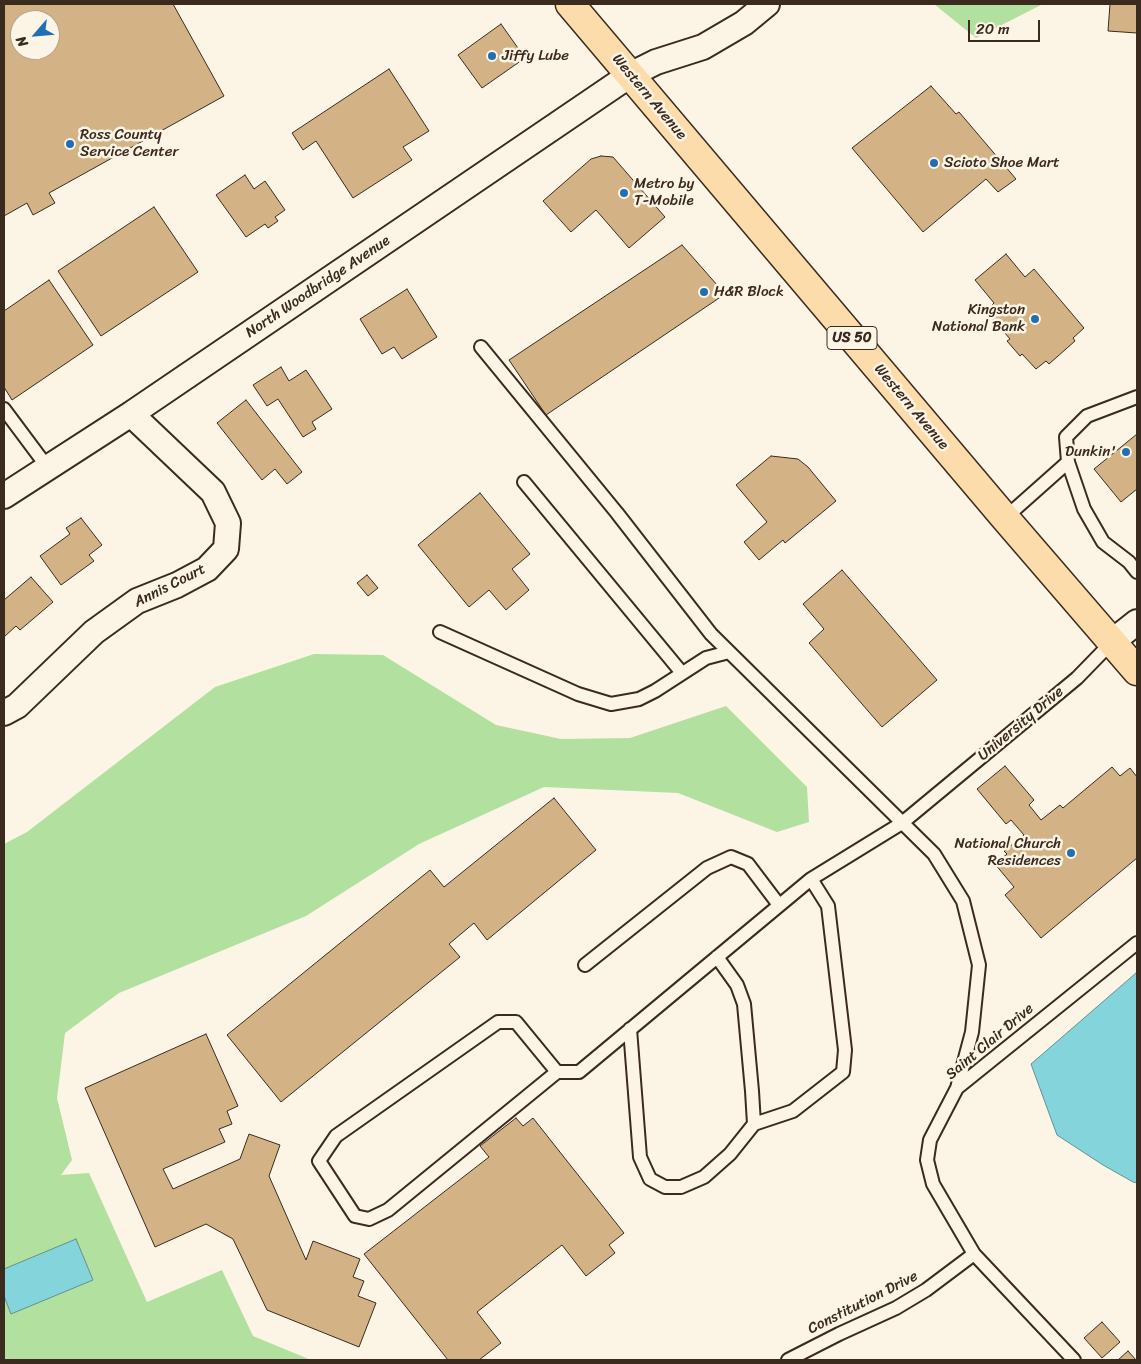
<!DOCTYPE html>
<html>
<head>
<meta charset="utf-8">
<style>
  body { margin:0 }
  #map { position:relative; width:1141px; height:1364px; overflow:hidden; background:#fcf5e5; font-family:Sriracha,sans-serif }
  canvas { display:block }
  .frame { position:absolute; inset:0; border:5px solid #3b2a1e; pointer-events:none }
  .north { position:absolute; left:10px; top:10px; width:50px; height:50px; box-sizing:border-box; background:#fcf5e5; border:1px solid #afa495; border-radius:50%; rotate:243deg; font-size:14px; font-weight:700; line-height:20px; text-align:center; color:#3b2a1e }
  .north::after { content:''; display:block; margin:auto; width:18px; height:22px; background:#1f6fb2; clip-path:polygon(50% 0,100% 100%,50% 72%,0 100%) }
  .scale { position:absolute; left:968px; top:20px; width:72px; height:22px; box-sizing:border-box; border:2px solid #3b2a1e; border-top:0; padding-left:6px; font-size:15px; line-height:18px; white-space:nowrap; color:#3b2a1e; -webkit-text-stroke:4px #fcf5e5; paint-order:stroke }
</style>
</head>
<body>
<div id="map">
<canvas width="1141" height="1364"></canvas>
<div class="frame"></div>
<div class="north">N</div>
<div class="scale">20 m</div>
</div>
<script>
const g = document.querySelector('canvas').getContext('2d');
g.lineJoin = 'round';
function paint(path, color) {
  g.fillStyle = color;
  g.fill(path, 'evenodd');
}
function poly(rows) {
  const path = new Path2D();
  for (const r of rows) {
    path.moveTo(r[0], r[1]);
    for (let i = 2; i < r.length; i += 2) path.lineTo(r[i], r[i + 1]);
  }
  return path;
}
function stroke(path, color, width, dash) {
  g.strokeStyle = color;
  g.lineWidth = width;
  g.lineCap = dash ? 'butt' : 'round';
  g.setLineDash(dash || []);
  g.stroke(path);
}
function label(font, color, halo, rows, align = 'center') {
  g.font = font + ' Sriracha,sans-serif';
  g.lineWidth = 5;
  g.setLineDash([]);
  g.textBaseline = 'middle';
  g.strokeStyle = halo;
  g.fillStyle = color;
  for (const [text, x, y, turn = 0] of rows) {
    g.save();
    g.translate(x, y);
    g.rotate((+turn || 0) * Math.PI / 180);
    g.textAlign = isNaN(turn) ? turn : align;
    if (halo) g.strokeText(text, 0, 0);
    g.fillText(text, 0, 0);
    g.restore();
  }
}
paint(poly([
  [934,4,1043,4,976,38],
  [314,654,383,655,496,725,561,739,630,738,726,706,807,787,809,822,777,832,678,793,544,787,419,844,306,916,119,993,65,1033,57,1098,72,1160,61,1175,89,1173,147,1302,222,1270,253,1336,311,1360,4,1360,4,844,27,832,215,687]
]), '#b1e09f');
const water = poly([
  [1136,973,1137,973,1137,1183,1133,1182,1103,1165,1057,1135,1031,1064,1136,973],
  [76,1239,93,1280,11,1314,4,1296,4,1269,76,1239]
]);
paint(water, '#83d4db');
stroke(water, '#66908f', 1);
const building = poly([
  [4,4,173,4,224,96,49,193,55,203,33,215,27,203,4,216,4,4],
  [20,20,50,20,50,50,20,50,20,20],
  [1110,4,1137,4,1137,33,1108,31,1110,4],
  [501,24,525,58,482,88,458,55,501,24],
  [389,69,429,131,403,147,412,160,353,198,316,141,303,150,292,133,389,69],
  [931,86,956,114,959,112,1016,179,998,192,986,179,923,232,852,148,931,86],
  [601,156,613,157,665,217,629,248,596,210,571,232,543,201,591,159,601,156],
  [245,175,254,189,265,181,285,210,275,217,278,221,268,228,265,224,246,237,216,195,245,175],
  [154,207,198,272,101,336,58,271,154,207],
  [682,245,725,294,546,415,509,360,682,245],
  [1006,254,1025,277,1034,269,1084,328,1073,338,1075,341,1049,364,1046,361,1036,369,1022,354,1020,356,1007,341,1010,339,986,311,994,303,975,280,1006,254],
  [49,280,93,345,12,400,4,387,4,311,49,280],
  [407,289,437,337,402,359,394,347,382,354,360,319,407,289],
  [281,367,289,381,306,370,332,409,312,422,316,429,303,437,278,399,267,406,253,385,281,367],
  [246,400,302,472,287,484,275,469,262,480,217,423,246,400],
  [1137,434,1137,489,1121,502,1094,469,1137,434],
  [771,456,798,459,808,467,836,501,785,543,783,540,759,560,744,542,767,522,736,485,771,456],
  [480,493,530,554,512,569,529,590,506,610,489,590,469,607,418,545,480,493],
  [81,518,102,545,89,555,94,561,61,585,40,556,70,534,66,528,81,518],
  [842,570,937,680,882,727,809,643,824,629,803,604,842,570],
  [367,575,378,588,368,596,357,583,367,575],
  [31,577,53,602,20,630,16,626,4,637,4,600,31,577],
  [1005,766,1034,800,1029,805,1041,820,1060,805,1063,808,1112,767,1120,776,1130,768,1137,777,1137,858,1041,938,1005,895,1014,887,995,864,1007,854,1004,851,1024,835,1011,820,1006,824,977,789,1005,766],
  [554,798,596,850,487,940,474,923,449,944,460,957,281,1102,227,1035,430,870,444,887,554,798],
  [206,1034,238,1106,227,1111,232,1124,219,1129,225,1142,163,1169,173,1189,240,1159,249,1134,280,1145,269,1176,306,1260,313,1241,360,1259,353,1277,364,1281,358,1296,376,1303,359,1347,267,1310,233,1239,206,1224,155,1247,85,1088,206,1034],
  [516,1118,523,1126,533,1118,624,1233,609,1245,615,1253,586,1276,562,1245,477,1312,501,1343,479,1360,448,1360,364,1254,489,1157,480,1146,516,1118],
  [1102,1322,1120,1342,1102,1358,1084,1338,1102,1322],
  [1128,1351,1136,1360,1118,1360,1128,1351]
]);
paint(building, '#d3b286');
stroke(building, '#3b2a1e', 1);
const service = poly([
  [481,347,617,513,711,634,934,854,963,901,979,965,972,1032,957,1088],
  [1137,397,1087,416,1066,437,1068,462,1084,509,1103,542,1129,562,1137,572],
  [4,409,48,468],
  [524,482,682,673],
  [1005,518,1068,462],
  [440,632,578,694,611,704,639,699,655,691,706,658,729,652],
  [585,965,707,868,731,857,748,864,779,905],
  [630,1029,640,1157,650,1179,665,1187,681,1187,704,1177,730,1154,754,1124,752,1091,744,1004,737,985,717,957],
  [557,1072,516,1022,498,1022,336,1136,319,1161,355,1216,369,1219,388,1210,557,1072,579,1072,811,879,902,823,1077,678,1113,641],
  [754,1124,793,1111,843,1072,845,1050,828,906,811,879],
  [788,1360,839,1334,896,1308,926,1290,974,1254],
  [1074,1360,974,1254,933,1184,927,1160,930,1140,957,1088,1137,943]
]);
const minor = poly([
  [4,496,131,414,630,75,656,62,703,47,744,23,767,4],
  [1113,641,1137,622],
  [4,713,17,706,94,632,137,601,177,585,207,569,226,549,228,523,213,492,131,414]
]);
const primary = poly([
  [570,4,1005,518,1137,671]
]);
stroke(service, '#3b2a1e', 16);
stroke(minor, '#3b2a1e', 28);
stroke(primary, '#3b2a1e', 31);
stroke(service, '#fcf5e5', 12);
stroke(minor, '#fcf5e5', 24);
stroke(primary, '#fddcac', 28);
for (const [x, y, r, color] of [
  [492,56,5,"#1f6fb2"],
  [70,144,5,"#1f6fb2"],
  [934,163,5,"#1f6fb2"],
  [624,193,5,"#1f6fb2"],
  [704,292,5,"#1f6fb2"],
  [1035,319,5,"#1f6fb2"],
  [1126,452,5,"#1f6fb2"],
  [1071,853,5,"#1f6fb2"]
]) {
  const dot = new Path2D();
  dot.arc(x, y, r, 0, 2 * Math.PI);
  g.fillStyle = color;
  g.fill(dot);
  stroke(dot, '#fcf5e5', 2);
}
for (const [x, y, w] of [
  [852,338,50]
]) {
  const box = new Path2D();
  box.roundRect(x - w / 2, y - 11.5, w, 23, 4);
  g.fillStyle = '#fcf5e5';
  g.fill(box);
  stroke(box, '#3b2a1e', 1);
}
label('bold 14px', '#3b2a1e', null, [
  ["US 50",852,338]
]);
label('15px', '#3b2a1e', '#fcf5e5', [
  ["Jiffy Lube",502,56],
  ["Ross County",80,135],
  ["Service Center",80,152],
  ["Scioto Shoe Mart",944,163],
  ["Metro by",634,184],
  ["T-Mobile",634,201],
  ["H&R Block",714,292],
  ["Kingston",1025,310,"right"],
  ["National Bank",1025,327,"right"],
  ["Dunkin'",1116,452,"right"],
  ["National Church",1061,844,"right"],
  ["Residences",1061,861,"right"]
], 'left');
label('15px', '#3b2a1e', '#fcf5e5', [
  ["Western Avenue",649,97,50],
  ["North Woodbridge Avenue",318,287,-34],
  ["Western Avenue",911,407,50],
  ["Annis Court",170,586,-27],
  ["University Drive",1021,724,-40],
  ["Saint Clair Drive",990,1042,-40],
  ["Constitution Drive",863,1303,-27]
]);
</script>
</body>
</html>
